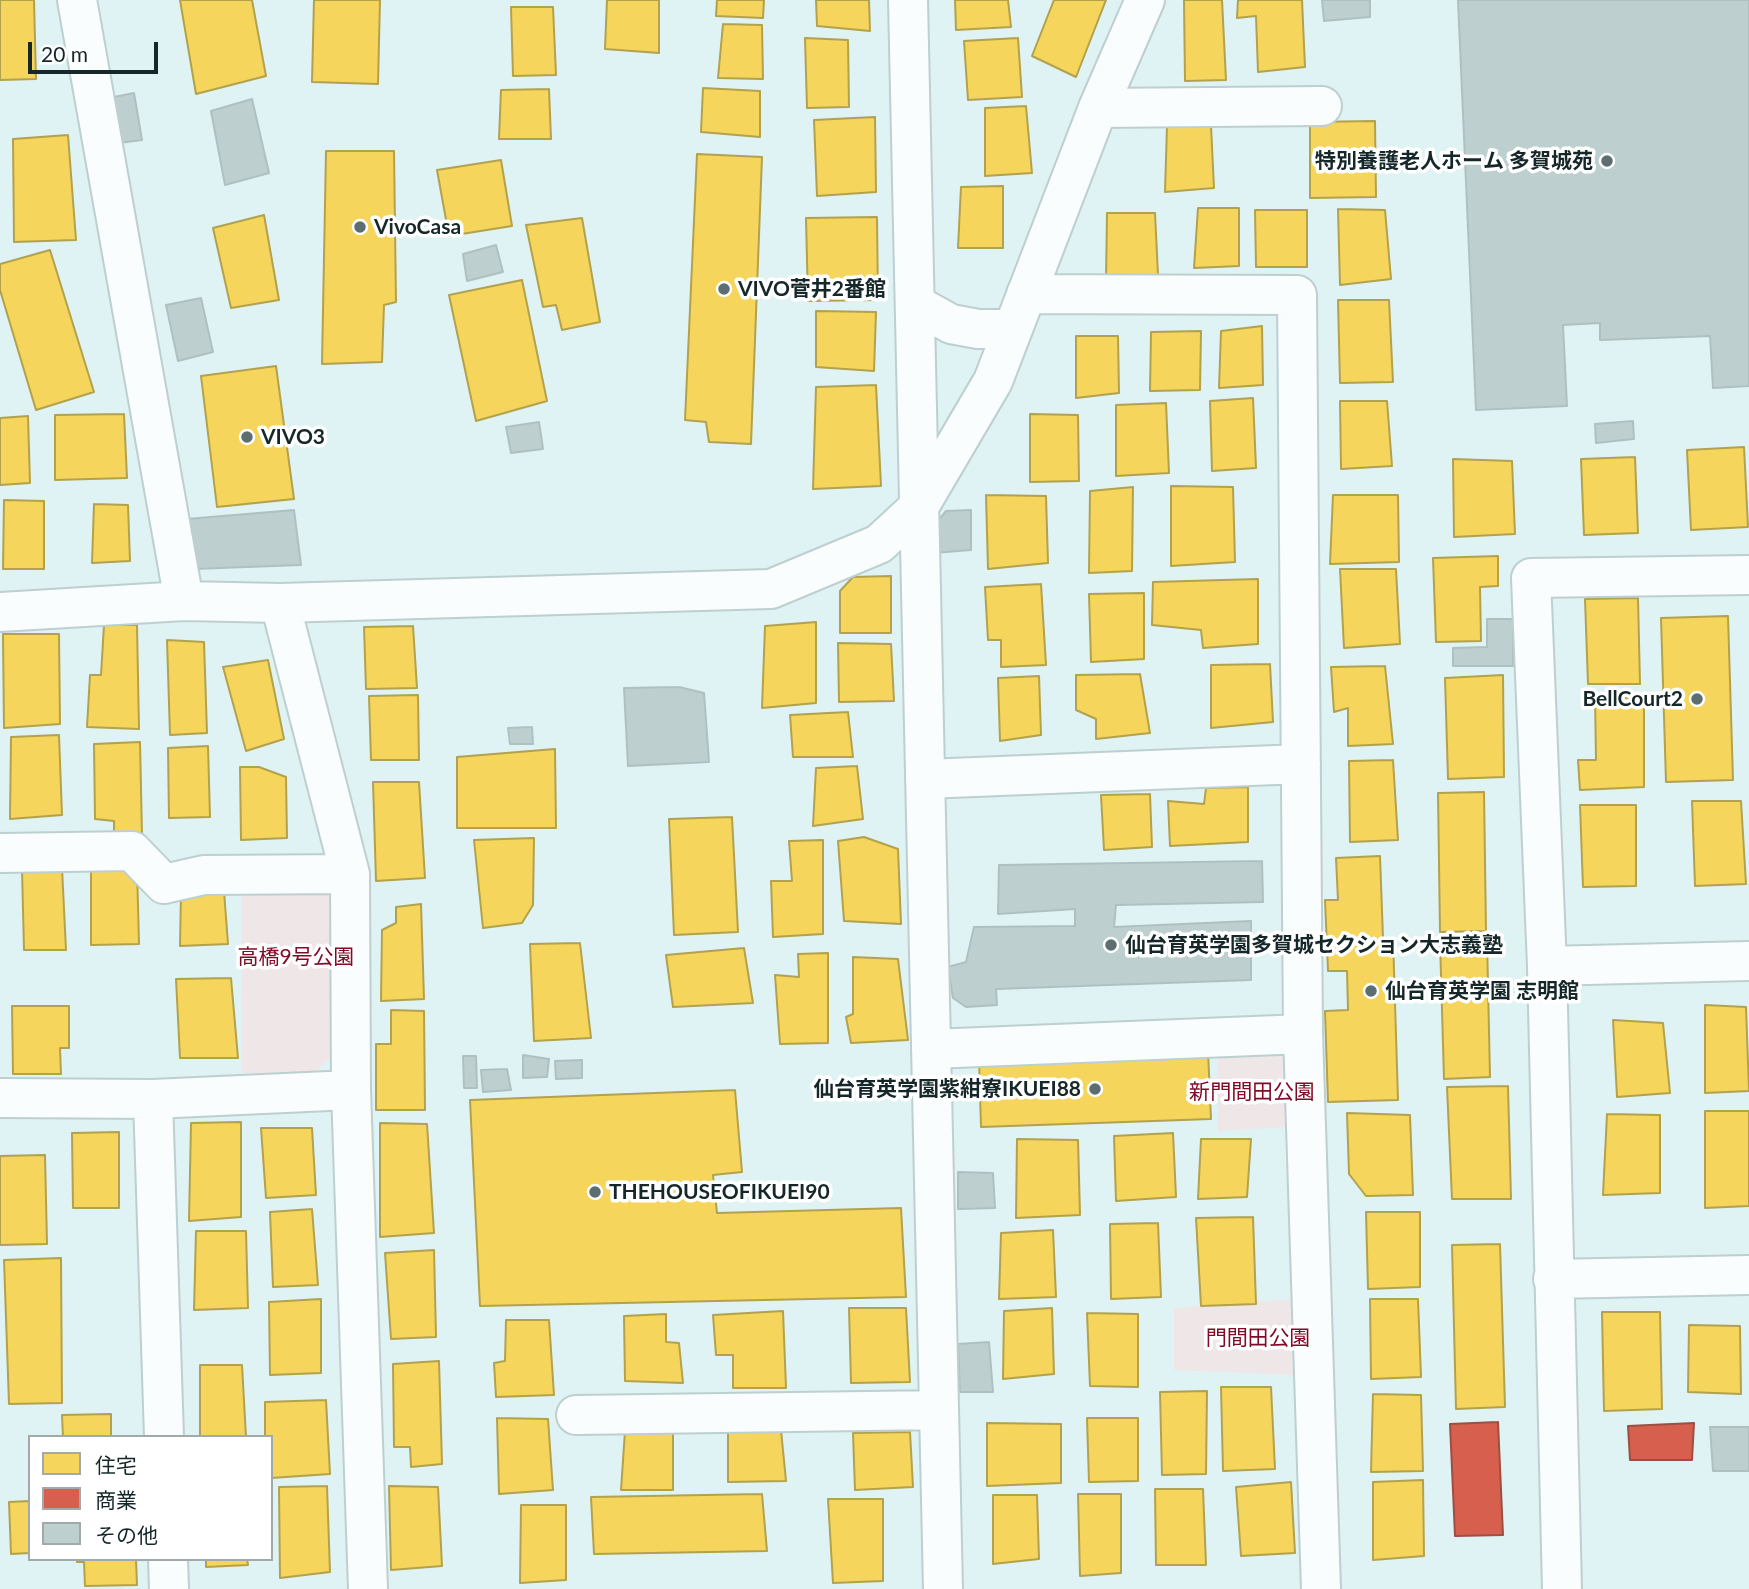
<!DOCTYPE html>
<html>
<head>
<meta charset="utf-8">
<style>
  body { margin:0 }
  #map { position:relative; width:1749px; height:1589px; overflow:hidden; background:#dff3f4; font-family:Lato,"Noto Sans JP",sans-serif }
  canvas { display:block }
  .legend { position:absolute; left:28px; top:1435px; width:245px; height:126px; box-sizing:border-box; background:#fff; border:2px solid #a1a9a9; margin:0; padding:9px 12px; list-style:none; font-size:21px; color:#152729 }
  .legend li { display:flex; align-items:center; gap:14px; height:35px }
  .legend b { width:35px; border:2px solid #a1a9a9 }
  .scale { position:absolute; left:28px; top:42px; width:130px; height:32px; box-sizing:border-box; border:4px solid #152729; border-top:0; padding-left:9px; font-size:21px; line-height:24px; white-space:nowrap; color:#152729; -webkit-text-stroke:5px #fff; paint-order:stroke }
</style>
</head>
<body>
<div id="map">
<canvas width="1749" height="1589"></canvas>
<ul class="legend">
<li><b style="height:19px;background:#f6d55c"></b>住宅</li>
<li><b style="height:19px;background:#d6604d"></b>商業</li>
<li><b style="height:19px;background:#becfd0"></b>その他</li>
</ul>
<div class="scale">20 m</div>
</div>
<script>
const g = document.querySelector('canvas').getContext('2d');
g.lineJoin = 'round';
function paint(path, color) {
  g.fillStyle = color;
  g.fill(path, 'evenodd');
}
function poly(rows) {
  const path = new Path2D();
  for (const r of rows) {
    path.moveTo(r[0], r[1]);
    for (let i = 2; i < r.length; i += 2) path.lineTo(r[i], r[i + 1]);
  }
  return path;
}
function stroke(path, color, width, dash) {
  g.strokeStyle = color;
  g.lineWidth = width;
  g.lineCap = dash ? 'butt' : 'round';
  g.setLineDash(dash || []);
  g.stroke(path);
}
function label(font, color, halo, rows, align = 'center') {
  g.font = font + ' Lato,"Noto Sans JP",sans-serif';
  g.lineWidth = 7;
  g.setLineDash([]);
  g.textBaseline = 'middle';
  g.strokeStyle = halo;
  g.fillStyle = color;
  for (const [text, x, y, turn = 0] of rows) {
    g.save();
    g.translate(x, y);
    g.rotate((+turn || 0) * Math.PI / 180);
    g.textAlign = isNaN(turn) ? turn : align;
    if (halo) g.strokeText(text, 0, 0);
    g.fillText(text, 0, 0);
    g.restore();
  }
}
paint(poly([
  [350,874,351,1039,313,1074,241,1073,242,875],
  [1275,1050,1287,1058,1285,1127,1218,1131,1218,1054],
  [1293,1299,1295,1375,1174,1370,1174,1308]
]), '#eee6e7');
const homes = poly([
  [0,0,34,0,36,79,0,80,0,0],
  [180,0,252,0,266,76,196,94,180,0],
  [314,0,380,0,378,84,312,82,314,0],
  [607,0,659,0,659,53,605,49,607,0],
  [717,0,764,0,763,18,716,16,717,0],
  [816,0,869,0,870,31,817,26,816,0],
  [955,0,1008,0,1011,27,956,30,955,0],
  [1054,0,1106,0,1076,77,1032,56,1054,0],
  [1184,0,1222,0,1226,80,1185,81,1184,0],
  [1238,0,1302,0,1305,67,1258,72,1256,16,1237,18,1238,0],
  [511,7,553,7,556,75,513,76,511,7],
  [723,24,762,25,763,79,718,78,723,24],
  [805,38,848,40,849,107,807,108,805,38],
  [1018,38,1022,97,968,100,964,41,1018,38],
  [703,88,760,91,760,137,701,132,703,88],
  [549,89,551,139,499,139,501,90,549,89],
  [1026,106,1032,173,985,176,985,108,1026,106],
  [875,117,876,192,817,196,814,120,875,117],
  [1375,121,1376,197,1310,198,1310,122,1375,121],
  [1167,126,1211,126,1214,188,1165,192,1167,126],
  [68,135,76,240,14,242,13,139,68,135],
  [326,151,394,151,396,302,384,305,382,362,322,364,326,151],
  [697,154,762,157,751,444,709,442,706,422,685,420,697,154],
  [501,160,512,226,449,236,437,170,501,160],
  [1003,186,1003,248,958,248,961,187,1003,186],
  [1198,208,1239,208,1239,266,1194,268,1198,208],
  [1338,209,1385,210,1391,279,1340,285,1338,209],
  [1255,210,1307,210,1307,267,1256,267,1255,210],
  [1107,213,1155,213,1158,275,1106,281,1107,213],
  [264,215,279,300,231,308,213,228,264,215],
  [877,217,878,300,808,301,806,218,877,217],
  [582,218,600,322,562,330,556,305,543,307,526,225,582,218],
  [50,250,94,392,36,410,0,290,0,264,50,250],
  [522,280,547,401,476,421,449,295,522,280],
  [1338,300,1389,300,1393,382,1340,383,1338,300],
  [816,311,876,312,874,371,816,367,816,311],
  [1262,326,1263,385,1219,388,1221,331,1262,326],
  [1201,331,1200,390,1150,391,1151,332,1201,331],
  [1076,336,1118,336,1119,393,1076,398,1076,336],
  [276,366,294,499,217,507,201,376,276,366],
  [876,385,881,486,813,489,816,387,876,385],
  [1253,398,1256,468,1212,471,1210,401,1253,398],
  [1340,401,1387,401,1392,466,1341,469,1340,401],
  [1166,403,1169,473,1116,476,1116,405,1166,403],
  [124,414,127,478,55,480,55,415,124,414],
  [1030,414,1078,415,1079,481,1030,482,1030,414],
  [28,416,30,483,0,485,0,418,28,416],
  [1744,447,1748,527,1691,530,1687,450,1744,447],
  [1635,457,1638,533,1584,535,1581,459,1635,457],
  [1453,459,1512,461,1515,534,1454,537,1453,459],
  [1171,486,1233,487,1235,562,1171,566,1171,486],
  [1133,487,1132,571,1089,573,1090,491,1133,487],
  [986,495,1046,496,1048,563,988,569,986,495],
  [1333,495,1398,495,1399,562,1330,564,1333,495],
  [4,500,44,501,44,569,3,569,4,500],
  [94,504,128,505,130,561,92,563,94,504],
  [1498,556,1498,586,1480,587,1481,641,1436,642,1433,558,1498,556],
  [1340,569,1396,569,1400,644,1344,648,1340,569],
  [891,576,891,633,840,633,840,591,853,577,891,576],
  [1258,579,1258,644,1203,648,1201,630,1152,625,1153,582,1258,579],
  [1041,584,1046,665,1001,667,1001,640,988,640,985,587,1041,584],
  [1144,593,1144,659,1091,662,1089,594,1144,593],
  [1638,598,1640,684,1588,684,1585,599,1638,598],
  [1728,616,1733,780,1666,782,1661,618,1728,616],
  [816,622,816,703,762,708,765,626,816,622],
  [104,625,137,625,139,729,87,727,90,675,101,675,104,625],
  [413,626,417,688,366,689,364,627,413,626],
  [3,634,59,634,60,724,4,728,3,634],
  [167,640,204,642,207,733,170,735,167,640],
  [838,643,891,644,894,701,839,702,838,643],
  [268,660,284,739,246,751,223,667,268,660],
  [1270,664,1273,722,1211,728,1211,665,1270,664],
  [1385,666,1393,744,1348,746,1348,708,1334,712,1331,667,1385,666],
  [1140,674,1150,733,1096,739,1096,719,1076,710,1076,675,1140,674],
  [1503,675,1504,777,1448,779,1445,678,1503,675],
  [1039,676,1041,735,1000,741,998,678,1039,676],
  [418,695,419,760,371,760,369,696,418,695],
  [1595,697,1644,698,1644,787,1580,790,1578,760,1596,760,1595,697],
  [848,712,853,757,793,757,790,715,848,712],
  [59,735,62,815,10,819,11,737,59,735],
  [140,742,142,835,114,835,114,821,95,819,94,744,140,742],
  [208,746,210,817,169,818,168,748,208,746],
  [555,749,556,828,457,828,457,757,555,749],
  [1393,760,1398,840,1350,842,1349,761,1393,760],
  [857,766,863,819,813,826,816,768,857,766],
  [240,767,259,767,286,777,287,838,241,840,240,767],
  [373,782,419,782,425,878,376,881,373,782],
  [1248,787,1248,842,1170,846,1168,801,1204,804,1206,788,1248,787],
  [1484,792,1486,931,1440,932,1438,793,1484,792],
  [1150,794,1152,847,1104,850,1101,795,1150,794],
  [1692,801,1741,801,1746,884,1695,886,1692,801],
  [1580,805,1636,805,1636,886,1583,887,1580,805],
  [732,817,738,932,674,935,669,819,732,817],
  [864,837,898,849,901,924,844,921,838,841,864,837],
  [534,838,533,905,522,923,483,928,474,840,534,838],
  [823,840,823,934,773,937,771,881,792,881,789,841,823,840],
  [1380,856,1383,938,1393,938,1398,1100,1328,1102,1325,1011,1348,1010,1347,971,1328,971,1325,900,1338,900,1336,858,1380,856],
  [62,868,66,950,24,950,22,869,62,868],
  [137,868,139,944,91,945,91,870,137,868],
  [181,891,224,891,228,944,180,946,181,891],
  [421,904,424,999,381,1001,382,930,396,923,396,907,421,904],
  [1487,939,1490,1077,1444,1079,1440,941,1487,939],
  [580,943,591,1038,534,1041,530,944,580,943],
  [744,948,753,1003,673,1007,666,955,744,948],
  [828,953,828,1043,780,1044,775,975,799,977,798,954,828,953],
  [853,957,898,959,908,1040,851,1043,846,1017,853,1014,853,957],
  [231,978,238,1058,180,1058,176,979,231,978],
  [1705,1005,1746,1007,1749,1091,1705,1093,1705,1005],
  [12,1006,69,1006,69,1048,60,1048,61,1074,13,1074,12,1006],
  [391,1010,424,1011,425,1110,376,1110,376,1044,391,1044,391,1010],
  [1613,1020,1663,1023,1670,1093,1617,1097,1613,1020],
  [1208,1051,1211,1119,981,1127,979,1059,1208,1051],
  [1508,1086,1511,1199,1452,1199,1447,1087,1508,1086],
  [735,1090,742,1172,713,1175,717,1213,901,1208,906,1297,480,1306,470,1100,735,1090],
  [1705,1111,1749,1111,1749,1206,1705,1208,1705,1111],
  [1347,1113,1410,1115,1413,1195,1366,1196,1349,1174,1347,1113],
  [1607,1114,1660,1115,1660,1193,1603,1195,1607,1114],
  [241,1122,241,1217,189,1221,191,1123,241,1122],
  [380,1123,427,1124,434,1233,380,1237,380,1123],
  [261,1128,312,1128,316,1195,266,1198,261,1128],
  [119,1132,119,1208,73,1208,72,1133,119,1132],
  [1173,1133,1176,1197,1116,1201,1114,1136,1173,1133],
  [1017,1139,1078,1140,1080,1215,1016,1218,1017,1139],
  [1201,1139,1251,1139,1247,1197,1198,1199,1201,1139],
  [45,1155,47,1244,0,1245,0,1156,45,1155],
  [312,1209,318,1285,273,1287,270,1212,312,1209],
  [1366,1212,1420,1212,1420,1287,1368,1289,1366,1212],
  [1253,1217,1256,1304,1201,1306,1196,1218,1253,1217],
  [1158,1223,1161,1297,1111,1299,1110,1224,1158,1223],
  [1053,1230,1056,1297,999,1299,1001,1233,1053,1230],
  [196,1231,246,1231,248,1308,194,1310,196,1231],
  [1500,1244,1505,1407,1456,1409,1452,1245,1500,1244],
  [434,1250,436,1337,391,1339,385,1253,434,1250],
  [61,1258,62,1403,9,1404,4,1260,61,1258],
  [321,1299,321,1373,270,1375,269,1302,321,1299],
  [1370,1299,1418,1299,1421,1377,1371,1379,1370,1299],
  [849,1308,906,1308,910,1382,851,1383,849,1308],
  [1052,1308,1054,1374,1003,1379,1004,1311,1052,1308],
  [783,1311,786,1388,733,1388,733,1355,716,1355,713,1315,783,1311],
  [1602,1312,1660,1312,1662,1409,1604,1411,1602,1312],
  [1087,1313,1138,1314,1138,1387,1090,1386,1087,1313],
  [666,1314,666,1342,679,1343,683,1383,625,1381,624,1316,666,1314],
  [506,1320,549,1320,554,1395,496,1397,494,1363,505,1361,506,1320],
  [1689,1325,1740,1326,1741,1394,1688,1392,1689,1325],
  [439,1361,442,1464,411,1467,410,1447,394,1447,393,1364,439,1361],
  [200,1365,242,1365,246,1437,200,1437,200,1365],
  [1221,1387,1271,1387,1275,1469,1223,1471,1221,1387],
  [1207,1391,1206,1474,1162,1475,1160,1392,1207,1391],
  [1373,1394,1421,1395,1423,1471,1371,1472,1373,1394],
  [326,1400,330,1474,271,1478,271,1437,265,1437,265,1402,326,1400],
  [111,1414,111,1437,63,1437,62,1415,111,1414],
  [497,1418,548,1419,553,1490,499,1494,497,1418],
  [1087,1418,1138,1418,1138,1481,1089,1482,1087,1418],
  [987,1423,1061,1424,1061,1483,987,1486,987,1423],
  [781,1430,786,1481,728,1482,728,1432,781,1430],
  [625,1431,673,1432,673,1490,621,1490,625,1431],
  [910,1432,913,1487,855,1490,853,1433,910,1432],
  [1423,1480,1424,1556,1373,1560,1373,1482,1423,1480],
  [1291,1482,1295,1553,1241,1556,1236,1487,1291,1482],
  [327,1486,330,1572,280,1578,279,1487,327,1486],
  [389,1486,438,1487,442,1566,391,1570,389,1486],
  [1155,1489,1203,1489,1206,1565,1156,1565,1155,1489],
  [762,1494,767,1551,594,1554,591,1497,762,1494],
  [1078,1494,1121,1494,1121,1573,1080,1576,1078,1494],
  [993,1495,1037,1495,1039,1559,993,1564,993,1495],
  [828,1499,883,1499,883,1581,833,1583,828,1499],
  [30,1501,30,1553,11,1554,9,1502,30,1501],
  [521,1505,566,1505,566,1580,520,1583,521,1505],
  [77,1559,136,1559,137,1585,85,1586,84,1562,77,1562,77,1559],
  [206,1559,247,1559,248,1565,206,1567,206,1559]
]);
paint(homes, '#f6d55c');
stroke(homes, '#b2a14d', 2);
const shops = poly([
  [1498,1422,1503,1535,1455,1536,1450,1424,1498,1422],
  [1694,1423,1692,1460,1630,1460,1628,1426,1694,1423]
]);
paint(shops, '#d6604d');
stroke(shops, '#9c4f42', 2);
const building = poly([
  [1322,0,1370,0,1370,17,1324,21,1322,0],
  [1458,0,1749,0,1749,386,1713,388,1710,336,1600,340,1600,323,1563,325,1567,406,1476,410,1458,0],
  [134,93,142,140,111,144,104,99,134,93],
  [252,99,269,173,225,185,211,111,252,99],
  [496,245,503,272,467,281,463,254,496,245],
  [201,298,213,352,178,361,166,305,201,298],
  [1633,421,1634,439,1596,443,1595,424,1633,421],
  [539,422,543,449,511,453,506,427,539,422],
  [294,510,301,565,193,569,187,519,294,510],
  [971,510,971,550,934,553,933,527,946,511,971,510],
  [1487,619,1513,619,1513,666,1453,666,1453,648,1487,647,1487,619],
  [679,687,704,693,709,762,628,766,624,688,679,687],
  [532,727,533,744,510,744,508,728,532,727],
  [1262,861,1263,902,1116,905,1114,927,1251,921,1251,980,996,989,997,1005,966,1007,953,998,948,967,966,962,974,927,1075,926,1075,909,998,914,999,865,1262,861],
  [523,1055,549,1059,547,1077,523,1078,523,1055],
  [463,1056,476,1056,477,1088,464,1088,463,1056],
  [582,1060,582,1078,556,1079,555,1061,582,1060],
  [507,1069,511,1090,483,1092,481,1070,507,1069],
  [958,1172,993,1173,995,1208,958,1209,958,1172],
  [989,1342,993,1392,960,1392,958,1344,989,1342],
  [1710,1427,1749,1427,1749,1471,1713,1471,1710,1427]
]);
paint(building, '#becfd0');
stroke(building, '#afc0c1', 2);
const minor = poly([
  [77,0,184,601],
  [908,0,943,1589],
  [1098,108,1322,106],
  [1026,294,1297,295,1303,1034,1321,1589],
  [915,304,951,324,978,329,1013,329],
  [280,603,350,874,351,1090,368,1589],
  [0,612,184,601,280,603,771,589,879,544,919,507,993,381,1098,108,1145,0],
  [925,779,1301,764],
  [0,853,132,851,164,884,204,875,350,874],
  [1547,966,1749,961],
  [931,1049,1303,1034],
  [0,1098,153,1099,351,1090],
  [153,1099,164,1437],
  [1553,1279,1749,1275],
  [576,1415,939,1410],
  [168,1559,169,1589],
  [1562,1589,1547,966,1531,578,1749,575]
]);
stroke(minor, '#bdcfd0', 42);
stroke(minor, '#fafdfd', 38);
for (const [x, y, r, color] of [
  [1607,161,7,"#5c6e70"],
  [360,227,7,"#5c6e70"],
  [724,289,7,"#5c6e70"],
  [247,437,7,"#5c6e70"],
  [1697,699,7,"#5c6e70"],
  [1111,945,7,"#5c6e70"],
  [1371,991,7,"#5c6e70"],
  [1095,1089,7,"#5c6e70"],
  [595,1192,7,"#5c6e70"]
]) {
  const dot = new Path2D();
  dot.arc(x, y, r, 0, 2 * Math.PI);
  g.fillStyle = color;
  g.fill(dot);
  stroke(dot, '#fff', 2.5);
}
label('bold 21px', '#152729', '#fff', [
  ["特別養護老人ホーム 多賀城苑",1593,161,"right"],
  ["VivoCasa",374,227],
  ["VIVO菅井2番館",738,289],
  ["VIVO3",261,437],
  ["BellCourt2",1683,699,"right"],
  ["仙台育英学園多賀城セクション大志義塾",1125,945],
  ["仙台育英学園 志明館",1385,991],
  ["仙台育英学園紫紺寮IKUEI88",1081,1089,"right"],
  ["THEHOUSEOFIKUEI90",609,1192]
], 'left');
label('21px', '#800b26', '#fff', [
  ["高橋9号公園",296,957],
  ["新門間田公園",1252,1092],
  ["門間田公園",1258,1338]
]);
</script>
</body>
</html>
